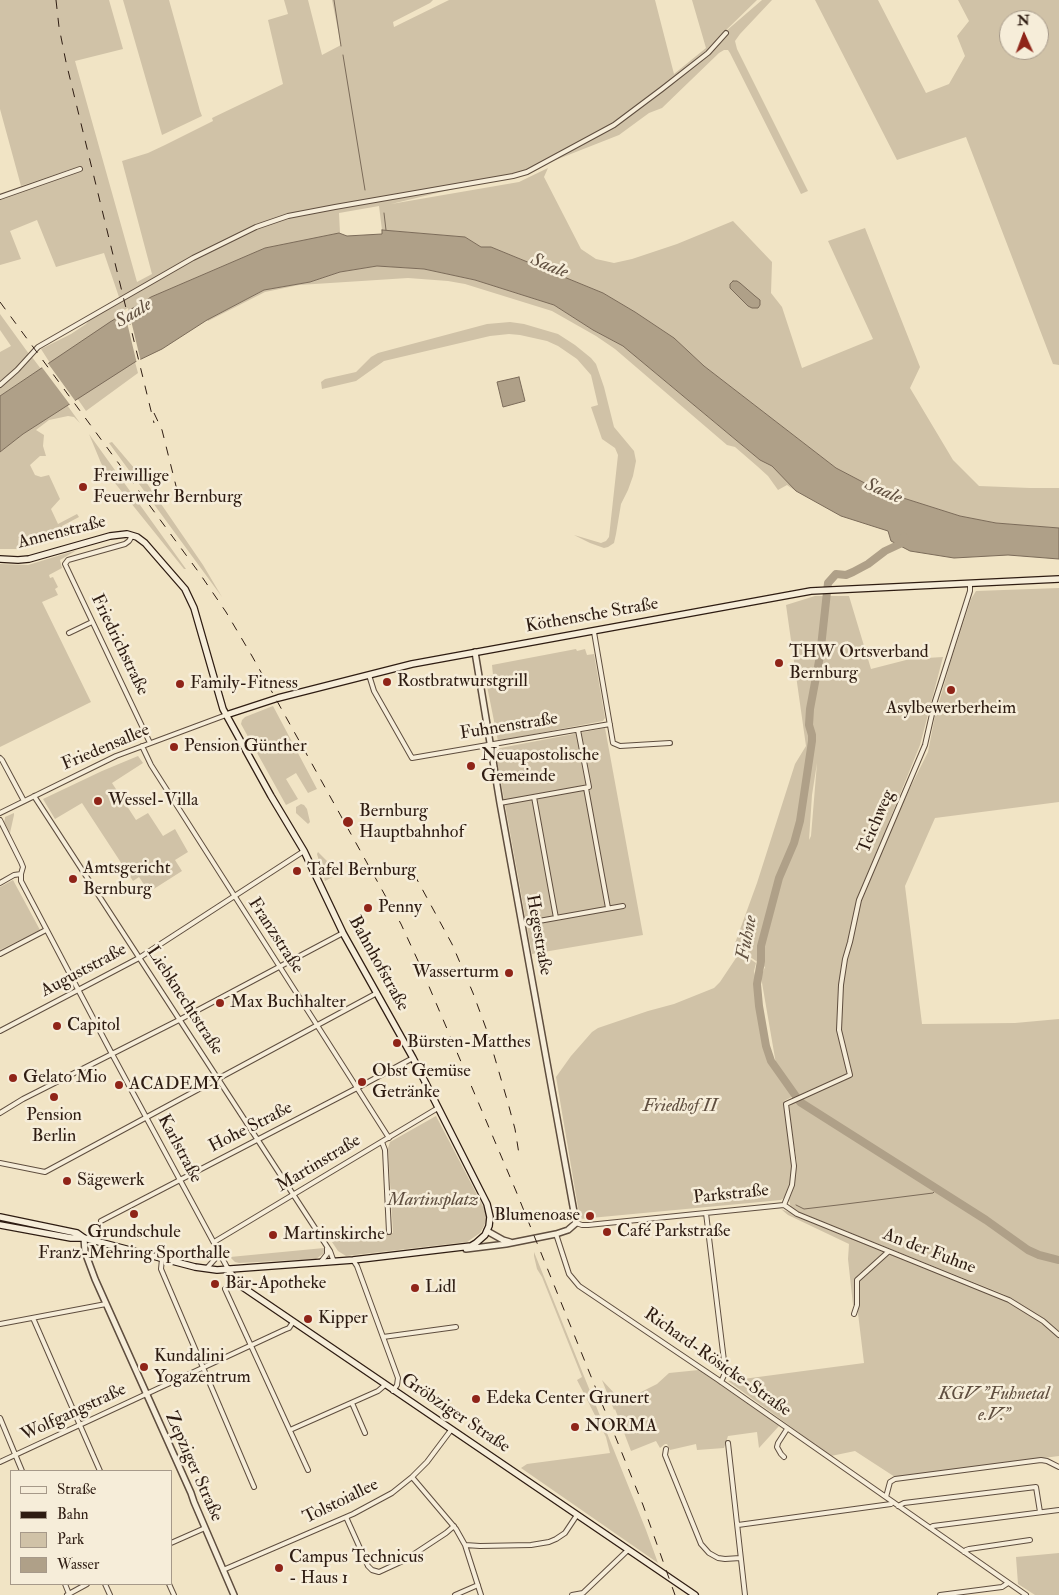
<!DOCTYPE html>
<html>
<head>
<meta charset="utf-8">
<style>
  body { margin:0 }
  #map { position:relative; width:1059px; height:1595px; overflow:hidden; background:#f1e4c5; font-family:"IM FELL Double Pica",serif }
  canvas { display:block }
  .legend { position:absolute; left:10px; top:1470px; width:162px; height:115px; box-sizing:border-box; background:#f6edd9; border:1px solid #a69989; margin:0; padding:6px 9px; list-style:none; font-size:15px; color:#2e1c12 }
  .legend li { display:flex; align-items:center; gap:10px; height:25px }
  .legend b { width:25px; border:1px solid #a69989 }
  .north { position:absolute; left:999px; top:10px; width:50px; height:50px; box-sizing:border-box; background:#f6edd9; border:1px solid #a69989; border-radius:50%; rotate:358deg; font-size:14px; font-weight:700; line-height:20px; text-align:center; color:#2e1c12 }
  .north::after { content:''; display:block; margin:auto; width:18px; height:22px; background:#8f2418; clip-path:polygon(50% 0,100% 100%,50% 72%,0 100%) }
</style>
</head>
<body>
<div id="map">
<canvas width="1059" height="1595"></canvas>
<ul class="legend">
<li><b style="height:6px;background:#f6edd9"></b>Straße</li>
<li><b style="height:6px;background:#2e1c12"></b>Bahn</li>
<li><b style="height:14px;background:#d0c2a7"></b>Park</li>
<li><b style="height:14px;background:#afa088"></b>Wasser</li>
</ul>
<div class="north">N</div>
</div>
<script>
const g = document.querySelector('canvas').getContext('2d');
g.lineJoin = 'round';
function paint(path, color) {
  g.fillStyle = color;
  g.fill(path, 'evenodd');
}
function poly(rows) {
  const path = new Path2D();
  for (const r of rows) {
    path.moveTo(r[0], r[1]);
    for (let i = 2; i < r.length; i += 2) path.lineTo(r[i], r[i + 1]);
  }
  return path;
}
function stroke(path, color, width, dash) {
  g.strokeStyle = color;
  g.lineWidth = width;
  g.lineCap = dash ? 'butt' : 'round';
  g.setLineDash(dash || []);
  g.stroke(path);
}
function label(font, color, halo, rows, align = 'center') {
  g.font = font + ' "IM FELL Double Pica",serif';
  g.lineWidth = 5;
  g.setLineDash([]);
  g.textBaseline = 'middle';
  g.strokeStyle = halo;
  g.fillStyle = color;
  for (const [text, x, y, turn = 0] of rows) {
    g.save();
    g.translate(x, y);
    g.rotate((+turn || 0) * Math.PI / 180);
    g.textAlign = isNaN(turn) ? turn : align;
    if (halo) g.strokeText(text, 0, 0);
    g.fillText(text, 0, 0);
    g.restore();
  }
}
paint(poly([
  [0,0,109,0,123,49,75,61,137,282,152,274,122,161,148,153,165,145,213,121,212,118,283,84,268,20,288,14,284,0,308,0,322,55,341,45,332,0,433,0,430,3,393,22,394,27,449,0,655,0,674,74,706,48,692,0,757,0,718,38,762,0,772,0,740,34,735,41,737,49,808,191,801,194,730,53,728,50,724,50,719,53,662,108,649,113,619,135,525,172,391,204,519,182,548,168,544,177,581,249,596,259,614,263,632,259,677,244,733,221,772,262,771,293,782,307,802,368,873,339,828,241,865,228,920,367,910,388,953,460,979,486,1030,488,1059,488,1059,528,996,523,960,516,878,490,836,468,704,366,674,338,635,312,603,293,491,247,481,247,465,237,382,230,379,206,339,213,340,233,265,248,151,297,50,363,41,349,71,334,86,324,90,319,120,300,104,253,56,267,37,220,10,231,21,259,0,265,0,198,79,171,78,167,21,186,0,109],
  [123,0,169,0,200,111,202,116,162,135],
  [815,0,878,0,926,93,949,84,965,56,957,36,969,21,958,0,1059,0,1059,365,1053,364,966,137,897,160],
  [1009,20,1039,20,1039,50,1009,50],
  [377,266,424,269,475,280,554,305,593,330,623,346,760,460,773,466,797,492,787,485,778,490,768,476,757,466,735,447,727,445,615,349,596,336,552,311,465,284,448,281,408,278,299,285,265,292,208,321,207,320,264,290,310,282,340,272],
  [0,314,29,354,14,370,0,382,0,352,11,346,0,330],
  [510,322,524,324,558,334,575,345,591,358,596,364,604,387,614,427,634,451,636,461,633,476,628,490,621,504,616,534,614,543,608,547,604,548,590,543,574,535,601,543,606,541,609,537,618,455,615,448,602,439,591,407,598,405,591,375,577,359,558,346,547,341,520,335,509,334,490,336,384,361,356,381,322,389,321,382,325,379,356,372,371,357,378,353,487,324],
  [32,357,41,369,0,396,0,388,17,374],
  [135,362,138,373,86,411,70,388],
  [67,405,80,423,74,417,68,416,49,420,36,430,44,435,43,446,46,456,40,456,30,465,35,475,41,477,49,475,60,499,51,509,58,524,77,514,79,517,62,526,59,538,23,549,0,549,0,452,23,434],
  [89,434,186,569,184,569,106,472,101,463],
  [112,442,146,482,203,565,222,597,109,443],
  [77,550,60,560,62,568,49,575,50,578,53,577,58,587,55,589,58,595,42,602,91,702,0,747,0,564,28,565],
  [1059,588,1059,802,935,818,905,886,922,1024,1015,1023,1059,1019,1059,1331,1013,1299,1003,1294,791,1209,789,1199,791,1195,797,1163,788,1107,797,1101,794,1096,784,1101,793,1167,791,1181,784,1198,781,1200,580,1219,556,1077,571,1056,592,1032,598,1028,648,1011,674,1004,714,988,720,982,740,952,756,963,754,971,773,1063,783,1076,776,1064,761,977,765,967,734,946,757,883,795,764,806,746,786,605,815,596,849,596,871,669,910,659,943,657,920,745,888,824,893,822,928,752,935,716,950,664,971,599,976,591],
  [817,763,811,836,809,840,812,795],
  [808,1109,809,1109,972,1214,937,1193],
  [992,1226,1039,1256,1022,1249],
  [576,649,577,651,585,649,587,655,594,654,605,718,603,721,498,741,485,676,493,675,492,665],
  [273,706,317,789,308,793,296,773,286,779,298,799,286,805,241,724,242,720,245,717],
  [605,728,643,935,532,954,495,749],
  [138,756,143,763,112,783,136,820,148,813,163,836,175,829,188,852,175,860,182,871,149,892,139,877,133,881,82,803,55,819,43,799,102,771],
  [301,804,304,805,307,809,310,822,308,824,296,813,296,807],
  [14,813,14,815,10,833,4,822,5,819,5,817],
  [318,852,329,863,323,867,329,877,337,872,335,868,337,868,340,873,325,881,317,854],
  [13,880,40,930,0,950,0,887],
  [436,1116,484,1208,487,1218,484,1226,480,1233,467,1242,346,1256,338,1251,332,1242,341,1238,393,1233,388,1148,390,1142],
  [781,1209,1000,1297,1023,1310,1059,1336,1059,1456,895,1477,855,1451,831,1456,728,1381,864,1363,857,1305,853,1305,848,1259,849,1244,788,1215],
  [0,1219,73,1233,75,1236,0,1223],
  [324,1248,324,1253,316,1259,239,1263,235,1262,230,1257],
  [534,1252,646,1530,658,1563,521,1468,527,1464,610,1453,606,1437,577,1380,582,1377,542,1277,537,1269,534,1256],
  [699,1370,779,1426,759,1448,757,1432,728,1436,724,1448,697,1450,696,1444,670,1450,667,1444,665,1444,660,1448,656,1441,631,1451,615,1409,614,1410,602,1380,615,1394,623,1397,639,1393,657,1384,669,1373],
  [1059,1553,1059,1595,1035,1595,1018,1584,1016,1557]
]), '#d0c2a7');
const water = poly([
  [382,230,465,237,481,247,491,247,603,293,635,312,674,338,704,366,836,468,878,490,960,516,996,523,1059,528,1059,559,1008,555,954,558,910,551,891,541,888,531,841,516,796,491,772,466,760,460,623,346,593,330,554,305,475,280,424,269,377,266,340,272,310,282,264,290,207,320,162,349,135,362,23,434,0,452,0,396,110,322,151,297,265,248,339,233,347,236,382,234,382,230],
  [733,281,737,281,740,283,755,296,760,300,760,305,758,308,752,308,748,306,730,288,730,284,733,281],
  [519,377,525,401,503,407,497,382,519,377]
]);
paint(water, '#afa088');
stroke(water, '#7b6b59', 1);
paint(poly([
  [128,308,141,362,137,364,124,310],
  [47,362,76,402,71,406,41,366]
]), '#f1e4c5');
stroke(poly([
  [334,0,341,46],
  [343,55,365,190],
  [384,213,386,230],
  [796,1205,804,1209,838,1205,933,1193,937,1189]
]), '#7b6b59', 1);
stroke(poly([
  [904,537,900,544,885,551,868,564,853,572,846,575,836,574,828,583,820,656,810,709,809,725,812,735,812,741,800,821,794,843,779,878,761,946,761,961,757,984,759,1006,766,1046,771,1061,800,1102,986,1220,1028,1250,1039,1255,1059,1260]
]), '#afa088', 8);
const minor = poly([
  [0,197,80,169],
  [0,385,17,370,38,347,193,258,256,227,288,216,335,207,513,176,527,172,614,125,662,89,708,53,726,33],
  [132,536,129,541,125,544,68,560,65,564,150,743],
  [594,632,613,743,620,746,670,743],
  [69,633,92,622],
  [369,675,374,691,412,758,610,724],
  [142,746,151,765,389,1138],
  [0,758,2,760,24,801],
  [586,788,608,908],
  [34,796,330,1251,334,1262],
  [534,797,556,918],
  [500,803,589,787,578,730],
  [0,813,116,756,226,715],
  [0,820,21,862,23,867,21,874,21,881,112,1054,228,1269],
  [0,883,14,875,21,874],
  [522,924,623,906],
  [0,954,46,930],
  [0,1031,139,958,304,851],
  [0,1113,23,1099,181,1019,343,933],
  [382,1142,385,1150,389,1232],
  [0,1163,45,1172,377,993],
  [784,1205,797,1214,1009,1300,1043,1321,1059,1335],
  [706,1213,725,1369,725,1373,721,1382],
  [101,1221,357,1088,413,1058],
  [576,1223,582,1225,588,1225,784,1205,792,1185,794,1166,786,1104,850,1075,839,1030,841,985,845,959,850,942,859,900,925,745,935,701,970,591,970,583],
  [556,1234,569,1274,579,1286,717,1379,1026,1595],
  [214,1242,438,1108],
  [162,1259,161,1269,254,1487],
  [353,1260,357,1266,398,1378,397,1385,393,1391],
  [320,1263,327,1254,327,1248],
  [207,1268,215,1259,217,1248],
  [225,1289,308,1470],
  [854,1314,857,1305,857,1280,888,1252],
  [33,1318,100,1471],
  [0,1324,106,1304],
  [383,1337,456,1327],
  [352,1403,365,1433],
  [0,1418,22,1471],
  [290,1430,378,1391,385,1385],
  [728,1443,745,1595],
  [666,1449,665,1455,701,1544,709,1553,718,1558,725,1559,740,1558],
  [784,1457,781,1454,777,1447,778,1443,787,1429],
  [0,1462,284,1330,289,1328,293,1322],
  [412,1477,456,1529,465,1545,480,1546,531,1545,549,1542,556,1539,565,1533,577,1515],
  [886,1497,890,1482,895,1479,1041,1460,1047,1461,1059,1467],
  [898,1506,904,1503,1036,1487,1040,1512],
  [346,1517,368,1566,372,1570,379,1572,405,1560,446,1533,454,1526],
  [738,1525,891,1504,893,1502],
  [930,1528,933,1526,1059,1510],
  [171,1543,205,1528],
  [465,1545,481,1595],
  [964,1552,966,1550,969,1549,1030,1540],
  [223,1570,353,1514,392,1493,412,1477,427,1462,451,1430],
  [65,1584,69,1594],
  [105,1584,110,1595],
  [169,1584,174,1595],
  [67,1595,87,1584],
  [455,1595,478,1585],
  [572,1595,583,1593,628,1550],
  [940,1595,1002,1587,1008,1583]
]);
const tertiary = poly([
  [487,1231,503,1240,510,1242],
  [84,1238,85,1252,95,1279,191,1493,194,1502,234,1595],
  [466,1249,506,1244,556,1234,568,1230,576,1223,500,803,475,652]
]);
const secondary = poly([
  [0,559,18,560,29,559,110,536,127,534,137,537,145,543,185,589,194,608,223,709,271,796,304,851,343,933,413,1058,487,1204,490,1217,489,1226,485,1235,476,1243,471,1246,353,1260,217,1270,195,1267,84,1238,71,1238,0,1225],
  [226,715,278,698,412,664,811,591,1059,579],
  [0,1217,72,1232,77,1233,84,1238],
  [228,1269,234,1279,244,1288,695,1595]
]);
stroke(minor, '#5f4e3f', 6);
stroke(tertiary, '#5f4e3f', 8);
stroke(secondary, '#2e1c12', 8);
stroke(minor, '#f6edd9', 4);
stroke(tertiary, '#f6edd9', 5);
stroke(secondary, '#f6edd9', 5.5);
stroke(poly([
  [56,0,59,27,66,62,154,423],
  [0,302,200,574,226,612,252,656,401,924,419,963,516,1191,643,1505,675,1595],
  [154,413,162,430,179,498],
  [414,874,452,944,473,993,487,1031,508,1103,515,1129,519,1154]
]), '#2e1c12', 1, [9, 9]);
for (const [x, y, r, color] of [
  [83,487,5,"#8f2418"],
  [779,663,5,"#8f2418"],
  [387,682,5,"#8f2418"],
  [180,684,5,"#8f2418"],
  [951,690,5,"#8f2418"],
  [174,747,5,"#8f2418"],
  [471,766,5,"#8f2418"],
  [98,801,5,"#8f2418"],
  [348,822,6,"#8f2418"],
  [297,871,5,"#8f2418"],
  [73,879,5,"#8f2418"],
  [368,908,5,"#8f2418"],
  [509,973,5,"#8f2418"],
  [220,1003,5,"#8f2418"],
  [57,1026,5,"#8f2418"],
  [397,1043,5,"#8f2418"],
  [13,1078,5,"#8f2418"],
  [362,1082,5,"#8f2418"],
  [119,1085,5,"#8f2418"],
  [54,1097,5,"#8f2418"],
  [67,1181,5,"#8f2418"],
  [134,1214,5,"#8f2418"],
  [590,1216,5,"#8f2418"],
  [607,1232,5,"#8f2418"],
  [273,1235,5,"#8f2418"],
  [215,1284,5,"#8f2418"],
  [415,1288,5,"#8f2418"],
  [308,1319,5,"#8f2418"],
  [144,1367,5,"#8f2418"],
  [476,1399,5,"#8f2418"],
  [575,1427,5,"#8f2418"],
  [279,1568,5,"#8f2418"]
]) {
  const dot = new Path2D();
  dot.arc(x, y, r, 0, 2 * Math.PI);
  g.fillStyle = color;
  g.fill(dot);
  stroke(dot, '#f6edd9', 2);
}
label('18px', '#2e1c12', '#f6edd9', [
  ["Freiwillige",93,477],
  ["Feuerwehr Bernburg",93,498],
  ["THW Ortsverband",789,653],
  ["Bernburg",789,674],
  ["Rostbratwurstgrill",397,682],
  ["Family-Fitness",190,684],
  ["Asylbewerberheim",951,709,"center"],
  ["Pension Günther",184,747],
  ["Neuapostolische",481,756],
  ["Gemeinde",481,777],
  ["Wessel-Villa",108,801],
  ["Bernburg",359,812],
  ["Hauptbahnhof",359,833],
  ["Amtsgericht",83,869],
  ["Bernburg",83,890],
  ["Tafel Bernburg",307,871],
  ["Penny",378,908],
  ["Wasserturm",499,973,"right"],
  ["Max Buchhalter",230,1003],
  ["Capitol",67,1026],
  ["Bürsten-Matthes",407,1043],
  ["Obst Gemüse",372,1072],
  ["Getränke",372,1093],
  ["Gelato Mio",23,1078],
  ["ACADEMY",129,1085],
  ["Pension",54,1116,"center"],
  ["Berlin",54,1137,"center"],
  ["Sägewerk",77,1181],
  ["Blumenoase",580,1216,"right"],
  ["Café Parkstraße",617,1232],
  ["Grundschule",134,1233,"center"],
  ["Franz-Mehring Sporthalle",134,1254,"center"],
  ["Martinskirche",283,1235],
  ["Bär-Apotheke",225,1284],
  ["Lidl",425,1288],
  ["Kipper",318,1319],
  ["Kundalini",154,1357],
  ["Yogazentrum",154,1378],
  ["Edeka Center Grunert",486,1399],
  ["NORMA",585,1427],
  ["Campus Technicus",289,1558],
  ["- Haus 1",289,1579]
], 'left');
label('18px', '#2e1c12', '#f6edd9', [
  ["Annenstraße",62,533,-14],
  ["Köthensche Straße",592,616,-10],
  ["Friedrichstraße",119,645,64],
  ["Fuhnenstraße",509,727,-9],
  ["Friedensallee",106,748,-23],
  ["Teichweg",877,822,-67],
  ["Hegestraße",538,935,80],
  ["Franzstraße",275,936,57],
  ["Bahnhofstraße",378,964,61],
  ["Auguststraße",84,971,-28],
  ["Liebknechtstraße",184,1001,57],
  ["Hohe Straße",251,1128,-27],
  ["Karlstraße",179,1149,62],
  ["Martinstraße",319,1164,-31],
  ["Parkstraße",731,1195,-6],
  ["An der Fuhne",929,1252,21],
  ["Richard-Rösicke-Straße",717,1363,35],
  ["Wolfgangstraße",74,1413,-25],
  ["Gröbziger Straße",455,1414,34],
  ["Zepziger Straße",193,1467,66],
  ["Tolstoiallee",341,1502,-26]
]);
label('italic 18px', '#5f4e3f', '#f6edd9', [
  ["Friedhof II",680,1107],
  ["Martinsplatz",433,1201],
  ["KGV \"Fuhnetal",994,1395],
  ["e.V.\"",994,1416]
]);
label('italic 19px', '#625141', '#f6edd9', [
  ["Saale",549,267,22],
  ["Saale",134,314,-31],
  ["Saale",883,492,24],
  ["Fuhne",748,938,-79]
]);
</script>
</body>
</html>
